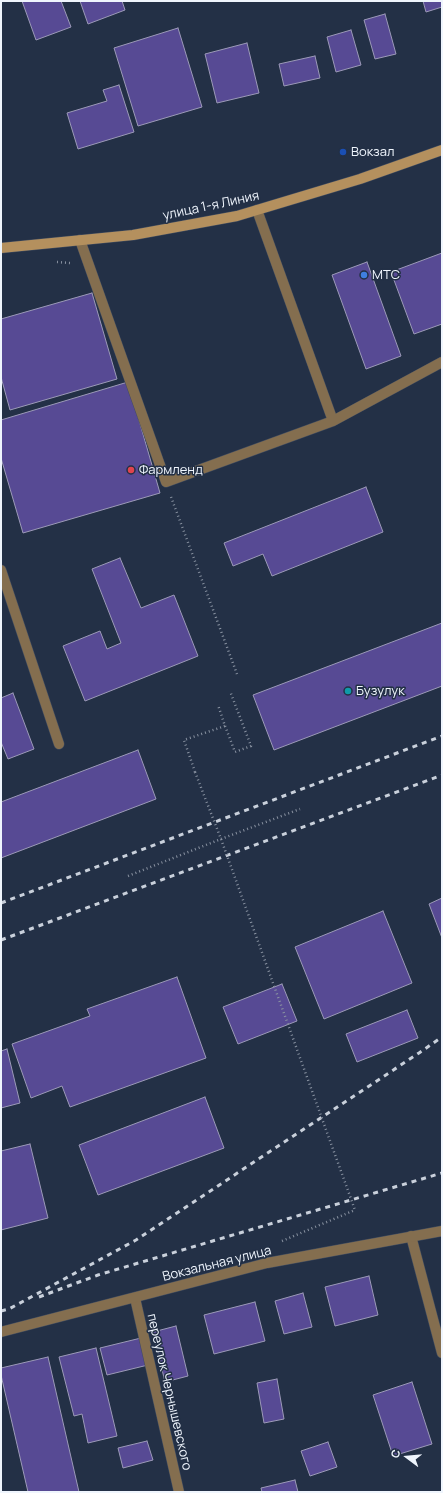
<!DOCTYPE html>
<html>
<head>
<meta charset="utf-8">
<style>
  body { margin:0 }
  #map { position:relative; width:443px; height:1493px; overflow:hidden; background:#233046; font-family:Manrope,sans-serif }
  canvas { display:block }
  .frame { position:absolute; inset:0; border:2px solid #eff5fd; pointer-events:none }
  .north { position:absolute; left:387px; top:1437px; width:40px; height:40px; -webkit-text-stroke:3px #233046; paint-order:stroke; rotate:286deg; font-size:11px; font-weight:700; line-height:16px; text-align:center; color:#eff5fd }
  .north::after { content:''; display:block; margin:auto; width:14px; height:18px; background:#eff5fd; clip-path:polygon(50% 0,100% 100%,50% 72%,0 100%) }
</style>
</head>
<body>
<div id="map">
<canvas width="443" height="1493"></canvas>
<div class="frame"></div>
<div class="north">С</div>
</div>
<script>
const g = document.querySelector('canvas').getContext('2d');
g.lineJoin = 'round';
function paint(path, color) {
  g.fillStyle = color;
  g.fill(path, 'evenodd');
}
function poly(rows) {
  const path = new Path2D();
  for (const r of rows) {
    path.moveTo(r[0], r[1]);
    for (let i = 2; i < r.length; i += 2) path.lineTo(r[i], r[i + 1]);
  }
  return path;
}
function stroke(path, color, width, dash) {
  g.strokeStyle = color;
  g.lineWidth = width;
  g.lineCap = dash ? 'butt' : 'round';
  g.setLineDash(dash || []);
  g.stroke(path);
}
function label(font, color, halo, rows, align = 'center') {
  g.font = font + ' Manrope,sans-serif';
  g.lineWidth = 3;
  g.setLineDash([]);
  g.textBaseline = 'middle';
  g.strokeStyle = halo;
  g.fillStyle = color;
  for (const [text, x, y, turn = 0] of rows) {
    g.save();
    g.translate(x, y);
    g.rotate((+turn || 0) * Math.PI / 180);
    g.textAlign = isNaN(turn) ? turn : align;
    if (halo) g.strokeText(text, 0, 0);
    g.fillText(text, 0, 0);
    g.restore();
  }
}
const building = poly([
  [22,1,61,1,71,27,36,40,22,1],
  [80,1,122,1,125,10,88,24,80,1],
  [423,1,442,1,442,7,426,12,423,1],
  [385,14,396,54,375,59,364,20,385,14],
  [178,28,202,107,138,126,114,48,178,28],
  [351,30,361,65,336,72,327,37,351,30],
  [247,43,259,93,217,103,205,54,247,43],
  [315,56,320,78,284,86,279,64,315,56],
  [119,85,134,132,78,149,67,113,107,101,103,90,119,85],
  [442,253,442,324,414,334,391,272,442,253],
  [367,262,401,356,366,369,332,275,367,262],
  [92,293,117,379,10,410,1,377,1,319,92,293],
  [128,382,160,493,23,533,1,458,1,420,128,382],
  [366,487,383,532,272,576,263,554,233,566,224,543,366,487],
  [120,558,141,608,174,595,198,656,85,701,63,646,100,631,107,649,121,643,92,569,120,558],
  [442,623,442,686,274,750,253,695,442,623],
  [13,693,34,749,8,759,1,742,1,698,13,693],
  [138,750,156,799,1,858,1,802,138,750],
  [442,898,442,938,429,904,442,898],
  [383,911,412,983,324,1019,295,947,383,911],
  [177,977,206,1058,70,1107,62,1086,31,1098,12,1044,90,1016,87,1009,177,977],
  [282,984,297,1021,238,1044,223,1007,282,984],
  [407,1010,418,1038,357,1062,346,1034,407,1010],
  [7,1049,20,1103,1,1108,1,1051,7,1049],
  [205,1097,224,1148,98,1195,79,1145,205,1097],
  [30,1144,48,1218,1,1230,1,1151,30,1144],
  [369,1276,378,1315,335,1326,325,1287,369,1276],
  [303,1293,312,1327,284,1334,275,1301,303,1293],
  [255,1302,265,1341,214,1354,204,1315,255,1302],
  [176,1326,188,1376,165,1382,153,1332,176,1326],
  [141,1338,148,1365,107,1375,100,1348,141,1338],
  [96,1348,117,1436,88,1443,82,1414,74,1416,59,1357,96,1348],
  [48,1357,79,1492,28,1492,1,1375,1,1368,48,1357],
  [277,1379,284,1419,264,1423,257,1383,277,1379],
  [412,1382,432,1444,393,1456,373,1395,412,1382],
  [147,1441,153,1460,123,1468,118,1448,147,1441],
  [328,1442,337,1467,310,1476,301,1451,328,1442],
  [295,1480,298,1492,262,1492,261,1488,295,1480]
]);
paint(building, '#574a94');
stroke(building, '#9c9ab8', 1);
const lane = poly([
  [80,240,166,482,333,421,257,210],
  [333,421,442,362],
  [1,570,59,744],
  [411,1236,442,1353],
  [135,1298,179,1492]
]);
const street = poly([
  [1,1332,267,1263,442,1231]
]);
const secondary = poly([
  [1,248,133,235,237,216,360,179,442,150]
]);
stroke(lane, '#404c60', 11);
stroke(street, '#404c60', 11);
stroke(secondary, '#404c60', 11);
stroke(poly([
  [57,262,70,263],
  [171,497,237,674],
  [225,726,235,752,251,746,230,691],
  [195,772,184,740,225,726,218,705],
  [128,876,221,839,300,809],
  [282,1241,355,1210]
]), '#8992a1', 2.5, [1, 3]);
stroke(lane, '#846e4f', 10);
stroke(street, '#846e4f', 10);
stroke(secondary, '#b4905e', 10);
stroke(poly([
  [1,903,442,736],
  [1,940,442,775],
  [39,1297,98,1275,442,1173],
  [1,1311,9,1309,136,1240,419,1053,442,1037]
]), '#c9d0db', 3, [5, 5]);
stroke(poly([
  [195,772,221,839,355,1210]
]), '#8992a1', 2.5, [1, 3]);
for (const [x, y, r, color] of [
  [343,152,4,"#1a4fb4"],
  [364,275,4,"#3f7fe0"],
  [131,470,4,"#e0444e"],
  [348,691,4,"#0f9aa8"]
]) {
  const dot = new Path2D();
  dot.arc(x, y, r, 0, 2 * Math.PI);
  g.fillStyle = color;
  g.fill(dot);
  stroke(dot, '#233046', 1.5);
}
label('13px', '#eff5fd', '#233046', [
  ["Вокзал",351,152],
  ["МТС",372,275],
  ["Фармленд",139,470],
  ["Бузулук",356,691]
], 'left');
label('13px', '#eff5fd', '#233046', [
  ["улица 1-я Линия",211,206,-12],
  ["Вокзальная улица",217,1264,-14],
  ["переулок Чернышевского",169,1392,77]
]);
</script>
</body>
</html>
